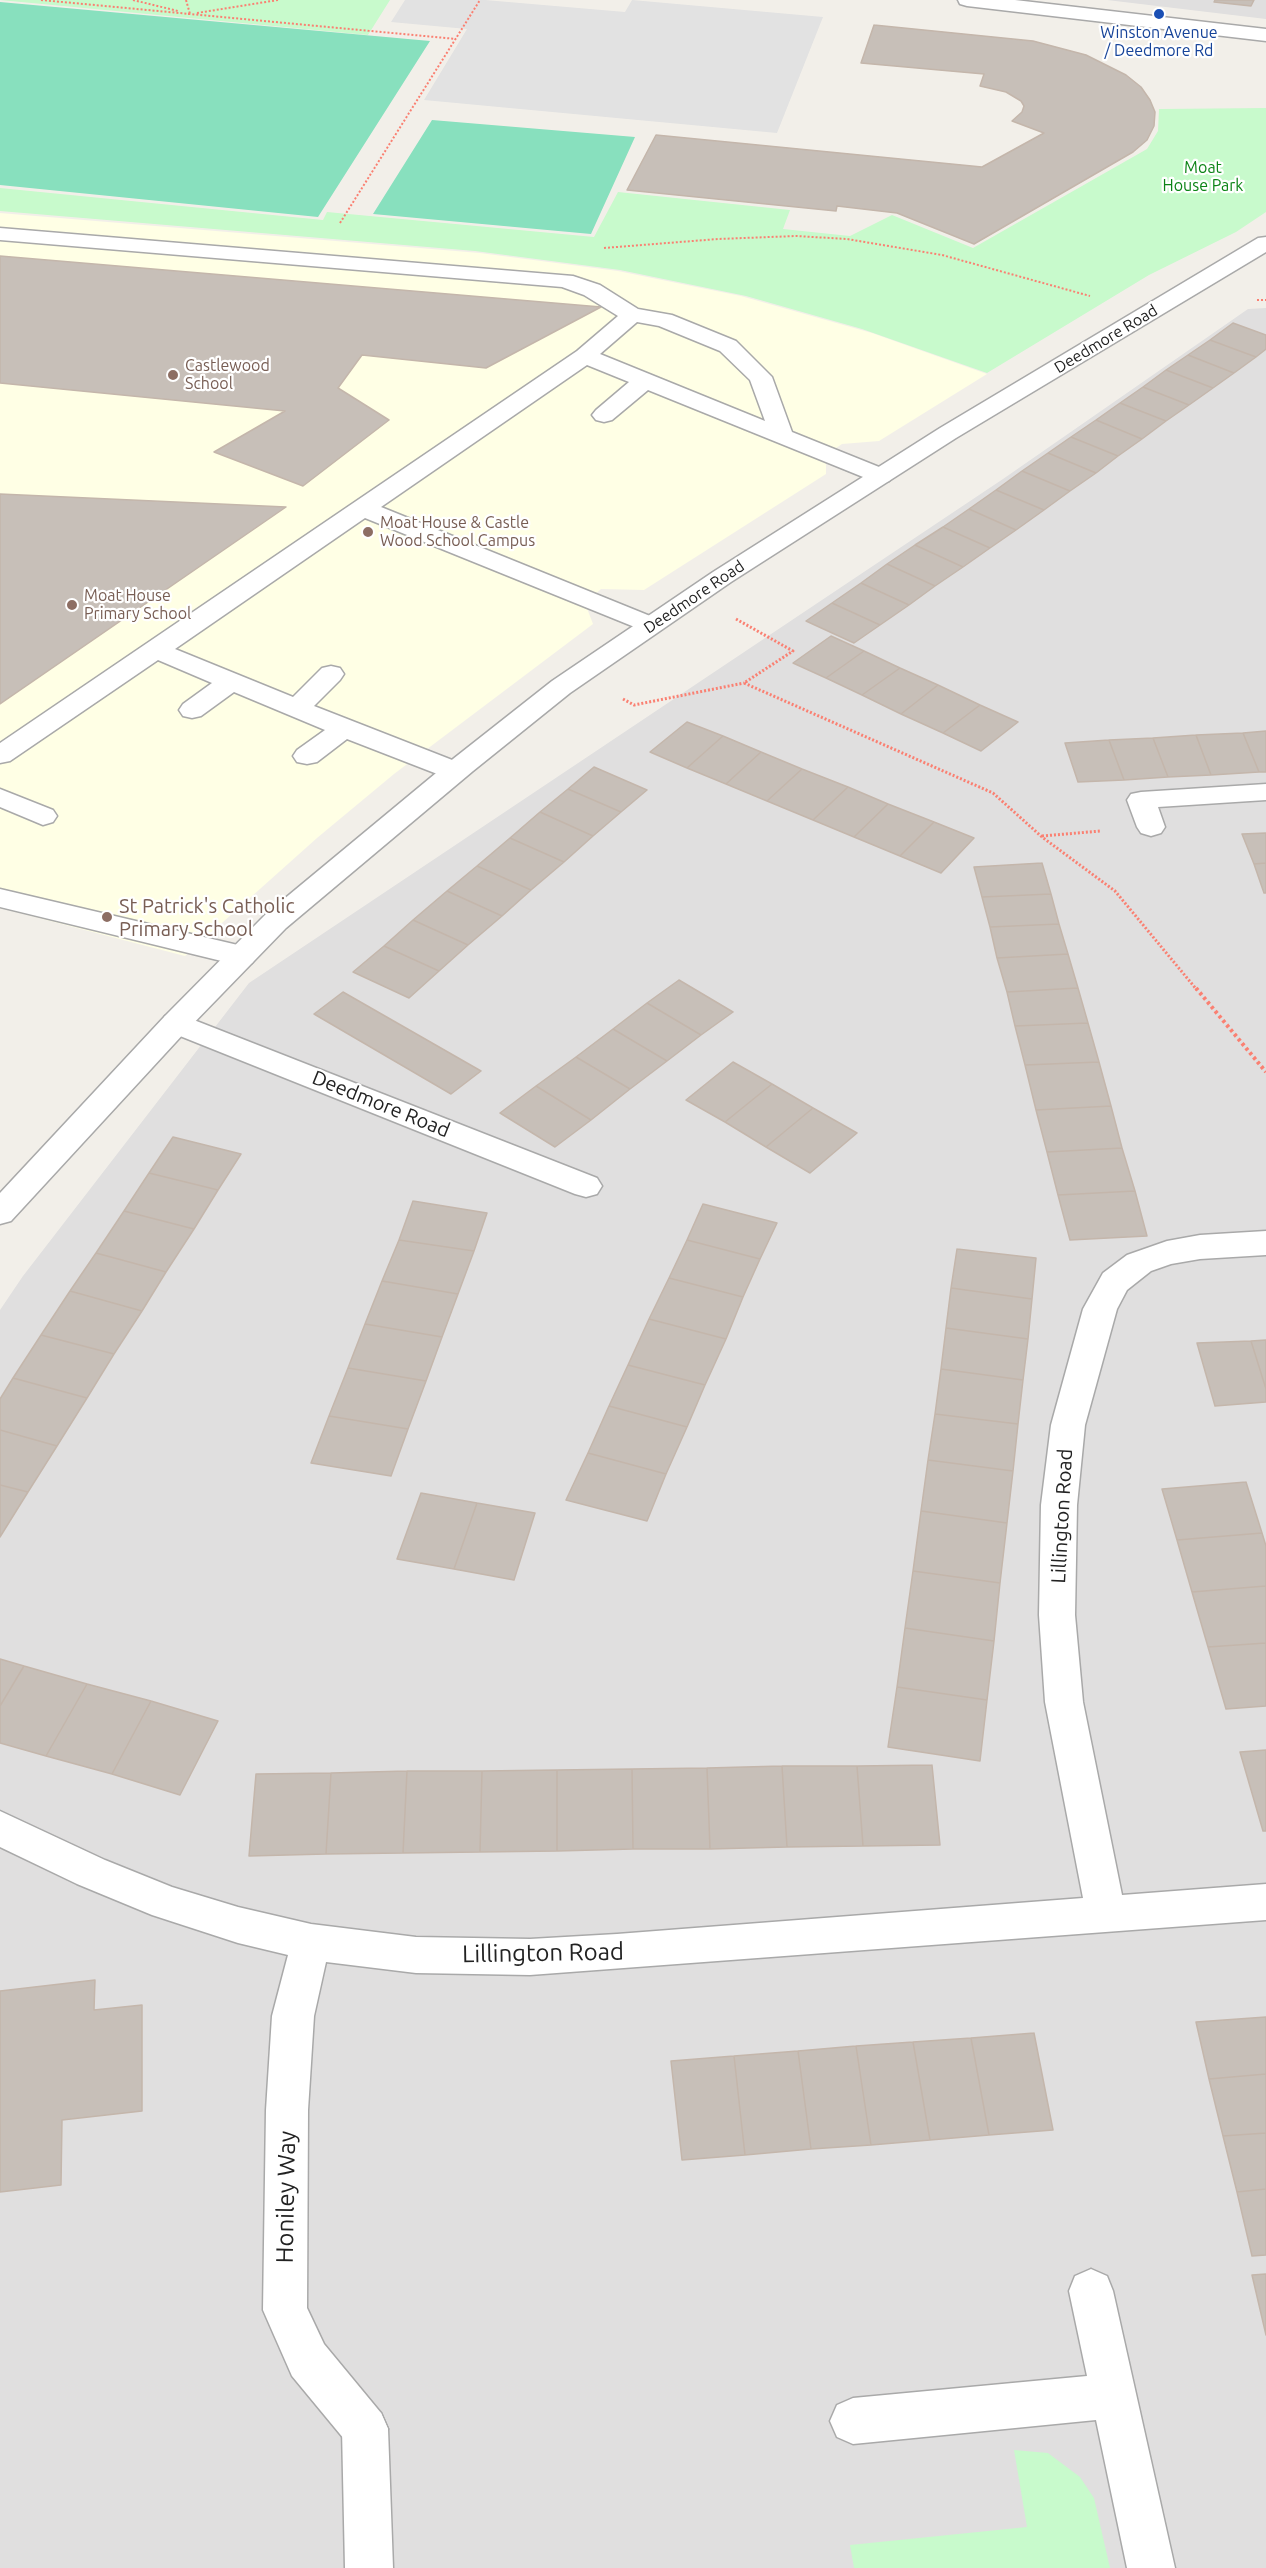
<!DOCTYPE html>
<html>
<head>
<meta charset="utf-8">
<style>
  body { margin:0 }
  canvas { display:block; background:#f2efe9 }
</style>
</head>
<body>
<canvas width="1266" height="2568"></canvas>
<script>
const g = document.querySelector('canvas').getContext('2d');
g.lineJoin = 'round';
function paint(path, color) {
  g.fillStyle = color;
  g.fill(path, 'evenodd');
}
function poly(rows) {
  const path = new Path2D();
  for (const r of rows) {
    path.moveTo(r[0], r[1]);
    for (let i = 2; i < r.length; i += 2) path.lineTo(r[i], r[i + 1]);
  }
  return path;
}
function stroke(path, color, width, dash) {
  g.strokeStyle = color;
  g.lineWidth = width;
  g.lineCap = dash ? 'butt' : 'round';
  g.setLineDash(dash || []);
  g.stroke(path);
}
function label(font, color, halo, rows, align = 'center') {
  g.font = font + ' Ubuntu,sans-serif';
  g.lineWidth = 4.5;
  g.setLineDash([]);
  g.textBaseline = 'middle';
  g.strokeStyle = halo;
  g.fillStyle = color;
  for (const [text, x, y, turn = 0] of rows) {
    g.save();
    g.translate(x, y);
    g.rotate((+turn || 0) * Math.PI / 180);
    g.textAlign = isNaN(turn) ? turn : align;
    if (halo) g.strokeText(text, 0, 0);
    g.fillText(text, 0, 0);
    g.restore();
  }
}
paint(poly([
  [1107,0,1266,0,1266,19],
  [1266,308,1266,2568,0,2568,0,1310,23,1276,249,983,1003,479,1248,309]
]), '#e0dfdf');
paint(poly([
  [0,213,480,253,618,271,741,296,872,333,987,374,879,441,842,444,826,455,826,474,644,590,601,589,585,603,593,624,394,774,317,838,185,956,0,908]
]), '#ffffe5');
paint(poly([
  [0,0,390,0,368,35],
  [1266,108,1266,212,1236,232,1149,275,987,373,862,329,746,296,620,270,475,251,0,211,0,188,323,220,327,212,594,237,618,192,790,210,783,229,850,236,892,215,973,248,1147,149,1158,131,1159,109],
  [1014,2450,1048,2453,1080,2477,1094,2498,1110,2568,854,2568,850,2545,1027,2527]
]), '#c8facc');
paint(poly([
  [0,2,430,41,318,217,0,185],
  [432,120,635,137,591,234,373,214]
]), '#88e0be');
paint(poly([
  [405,0,485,0,625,12,632,0,823,17,777,133,424,100,467,29,391,22]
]), '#e2e2e2');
const building = poly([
  [1215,0,1254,0,1251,6,1214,2,1215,0],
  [874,25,1033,41,1086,55,1126,75,1141,87,1150,100,1155,112,1154,126,1147,140,1133,152,974,244,897,213,837,206,836,211,627,190,656,135,982,167,1044,133,1012,121,1022,112,1024,106,1021,101,1006,92,980,86,984,74,861,63,874,25],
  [0,256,601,307,486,368,362,355,338,388,389,420,303,486,214,452,285,411,0,383,0,256],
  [1233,323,1266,335,1266,349,1256,357,1210,340,1233,323],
  [1210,340,1256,357,1234,373,1188,355,1210,340],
  [1188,355,1234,373,1213,388,1166,370,1188,355],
  [1166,370,1213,388,1189,405,1143,387,1166,370],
  [1143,387,1189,405,1166,421,1120,403,1143,387],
  [1120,403,1166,421,1142,439,1096,420,1120,403],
  [1096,420,1142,439,1118,456,1071,437,1096,420],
  [1071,437,1118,456,1096,473,1048,453,1071,437],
  [1048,453,1096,473,1070,491,1022,471,1048,453],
  [1022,471,1070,491,1044,510,996,490,1022,471],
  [996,490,1044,510,1016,530,969,509,996,490],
  [0,494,286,507,0,704,0,494],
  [969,509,1016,530,990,548,943,527,969,509],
  [943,527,990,548,963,567,915,545,943,527],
  [915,545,963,567,935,586,887,564,915,545],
  [887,564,935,586,909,605,861,583,887,564],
  [861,583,909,605,880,625,832,603,861,583],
  [832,603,880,625,854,643,806,621,832,603],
  [831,636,864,651,826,678,793,663,831,636],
  [864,651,900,668,862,695,826,678,864,651],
  [900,668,938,685,901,714,862,695,900,668],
  [938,685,980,705,943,733,901,714,938,685],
  [980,705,1018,722,981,751,943,733,980,705],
  [687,722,723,736,687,768,650,752,687,722],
  [1266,731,1266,772,1259,772,1243,733,1266,731],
  [1243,733,1259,772,1211,775,1196,735,1243,733],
  [1196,735,1211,775,1168,777,1153,738,1196,735],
  [723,736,761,752,726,784,687,768,723,736],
  [1153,738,1168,777,1124,780,1109,740,1153,738],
  [1109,740,1124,780,1078,782,1065,743,1109,740],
  [761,752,802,769,767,801,726,784,761,752],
  [594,767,647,790,621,812,568,789,594,767],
  [802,769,848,787,813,820,767,801,802,769],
  [848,787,888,804,854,837,813,820,848,787],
  [568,789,621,812,593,836,540,812,568,789],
  [888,804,934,822,900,856,854,837,888,804],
  [540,812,593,836,564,862,510,838,540,812],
  [934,822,974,838,941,873,900,856,934,822],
  [1266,833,1266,863,1254,864,1242,834,1266,833],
  [510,838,564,862,531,890,477,866,510,838],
  [1042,863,1051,894,982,897,974,867,1042,863],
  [1266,863,1266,893,1264,893,1254,864,1266,863],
  [477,866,531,890,502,916,447,891,477,866],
  [447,891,502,916,468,945,413,920,447,891],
  [1051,894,1059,924,990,927,982,897,1051,894],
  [413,920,468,945,439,971,384,946,413,920],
  [1059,924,1068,954,997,958,990,927,1059,924],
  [384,946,439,971,409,998,353,972,384,946],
  [1068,954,1078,988,1007,992,997,958,1068,954],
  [679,980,733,1012,701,1035,647,1003,679,980],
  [1078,988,1088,1023,1015,1026,1007,992,1078,988],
  [343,992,481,1071,451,1094,314,1014,343,992],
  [647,1003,701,1035,667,1061,613,1029,647,1003],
  [1088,1023,1099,1062,1025,1065,1015,1026,1088,1023],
  [613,1029,667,1061,630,1089,576,1057,613,1029],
  [576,1057,630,1089,591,1120,536,1086,576,1057],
  [733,1062,772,1084,725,1122,686,1100,733,1062],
  [1099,1062,1111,1106,1036,1110,1025,1065,1099,1062],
  [772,1084,813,1108,766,1147,725,1122,772,1084],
  [536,1086,591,1120,555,1147,500,1113,536,1086],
  [1111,1106,1122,1148,1047,1152,1036,1110,1111,1106],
  [813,1108,857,1133,810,1173,766,1147,813,1108],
  [173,1137,241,1154,218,1190,149,1173,173,1137],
  [1122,1148,1135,1191,1058,1195,1047,1152,1122,1148],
  [149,1173,218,1190,194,1229,124,1211,149,1173],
  [1135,1191,1147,1236,1070,1240,1058,1195,1135,1191],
  [413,1201,487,1213,474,1251,399,1240,413,1201],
  [703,1204,777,1223,760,1259,687,1240,703,1204],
  [124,1211,194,1229,166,1272,96,1253,124,1211],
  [399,1240,474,1251,458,1294,382,1281,399,1240],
  [687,1240,760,1259,743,1297,669,1278,687,1240],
  [957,1249,1036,1258,1032,1299,951,1288,957,1249],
  [96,1253,166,1272,142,1311,70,1291,96,1253],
  [669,1278,743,1297,726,1339,649,1319,669,1278],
  [382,1281,458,1294,442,1337,365,1324,382,1281],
  [951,1288,1032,1299,1028,1339,946,1328,951,1288],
  [70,1291,142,1311,114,1354,41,1335,70,1291],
  [649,1319,726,1339,705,1385,628,1365,649,1319],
  [365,1324,442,1337,426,1381,348,1368,365,1324],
  [946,1328,1028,1339,1023,1380,941,1369,946,1328],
  [41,1335,114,1354,87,1398,13,1378,41,1335],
  [1266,1340,1266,1389,1251,1341,1266,1340],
  [1251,1341,1266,1389,1266,1402,1215,1406,1197,1343,1251,1341],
  [628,1365,705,1385,687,1427,609,1406,628,1365],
  [348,1368,426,1381,408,1429,329,1416,348,1368],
  [941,1369,1023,1380,1018,1424,935,1414,941,1369],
  [13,1378,87,1398,57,1446,0,1430,0,1399,13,1378],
  [609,1406,687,1427,666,1474,588,1453,609,1406],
  [935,1414,1018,1424,1013,1471,928,1460,935,1414],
  [329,1416,408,1429,391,1476,311,1463,329,1416],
  [0,1430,57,1446,28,1492,0,1485,0,1430],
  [588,1453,666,1474,647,1521,566,1500,588,1453],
  [928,1460,1013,1471,1007,1523,921,1511,928,1460],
  [1246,1482,1262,1533,1177,1540,1162,1489,1246,1482],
  [0,1485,28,1492,0,1537,0,1485],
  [421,1493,477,1503,454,1569,397,1559,421,1493],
  [477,1503,535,1513,514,1580,454,1569,477,1503],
  [921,1511,1007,1523,1000,1583,913,1571,921,1511],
  [1262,1533,1266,1546,1266,1586,1192,1592,1177,1540,1262,1533],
  [913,1571,1000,1583,994,1641,905,1628,913,1571],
  [1266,1586,1266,1643,1208,1647,1192,1592,1266,1586],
  [905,1628,994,1641,987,1700,897,1687,905,1628],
  [1266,1643,1266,1706,1226,1709,1208,1647,1266,1643],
  [0,1659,24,1666,0,1706,0,1659],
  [24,1666,87,1684,46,1756,0,1743,0,1706,24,1666],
  [87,1684,151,1701,112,1774,46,1756,87,1684],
  [897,1687,987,1700,980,1761,888,1747,897,1687],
  [151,1701,218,1721,180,1795,112,1774,151,1701],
  [1266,1750,1266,1831,1263,1831,1240,1752,1266,1750],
  [932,1765,940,1845,863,1846,857,1766,932,1765],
  [782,1766,857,1766,863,1846,787,1847,782,1766],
  [782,1766,787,1847,710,1849,707,1768,782,1766],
  [707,1768,710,1849,633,1849,632,1769,707,1768],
  [632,1769,633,1849,557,1851,557,1770,632,1769],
  [557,1770,557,1851,480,1852,482,1771,557,1770],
  [407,1771,482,1771,480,1852,403,1853,407,1771],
  [407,1771,403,1853,326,1854,331,1773,407,1771],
  [331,1773,326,1854,249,1856,256,1774,331,1773],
  [95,1980,94,2010,142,2005,142,2111,62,2120,61,2185,0,2192,0,1991,95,1980],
  [1266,2017,1266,2074,1209,2079,1196,2022,1266,2017],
  [1034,2033,1053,2130,989,2135,971,2038,1034,2033],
  [971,2038,989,2135,930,2140,913,2042,971,2038],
  [913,2042,930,2140,871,2145,856,2046,913,2042],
  [856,2046,871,2145,811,2149,798,2051,856,2046],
  [798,2051,811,2149,745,2155,734,2056,798,2051],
  [734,2056,745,2155,682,2160,671,2061,734,2056],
  [1266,2074,1266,2133,1223,2136,1209,2079,1266,2074],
  [1266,2133,1266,2189,1237,2192,1223,2136,1266,2133],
  [1266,2189,1266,2255,1252,2256,1237,2192,1266,2189],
  [1266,2274,1266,2335,1252,2275,1266,2274]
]);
paint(building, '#c7bfb8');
stroke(building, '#c4b6ab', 1.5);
const service = poly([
  [0,228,573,276,600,285,638,309,672,315,736,341,772,377,792,432,889,471,893,476,889,481,881,483,873,481,648,390,612,420,604,422,596,420,592,415,596,410,629,382,587,365,381,507,660,620,664,625,660,630,651,633,642,630,365,518,175,649,293,697,322,668,331,666,340,668,344,674,340,680,314,706,465,765,469,771,465,777,455,779,445,777,347,739,317,762,307,764,297,762,293,756,297,750,325,730,234,692,201,716,192,718,183,716,179,710,183,704,212,683,158,660,10,761,0,763,0,743,577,351,618,316,584,295,562,287,0,240,0,228],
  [637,322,659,326,720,351,750,380,765,421,600,354,637,322],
  [0,789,53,810,57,816,53,822,43,825,0,807,0,789],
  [0,889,242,946,252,949,257,956,252,963,242,966,0,907,0,889],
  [1091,2269,1107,2276,1113,2291,1175,2568,1127,2568,1096,2420,853,2444,837,2437,830,2421,837,2405,853,2398,1087,2376,1069,2291,1075,2276,1091,2269],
  [365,2406,381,2413,388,2429,393,2568,345,2568,342,2429,349,2413,365,2406]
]);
const minor = poly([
  [958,0,1015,0,1266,29,1266,41,967,6,960,4,958,0],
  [1266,784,1266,800,1158,807,1165,827,1161,833,1151,836,1141,833,1137,827,1127,800,1131,794,1141,792,1266,784],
  [176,1013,597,1178,602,1186,597,1194,586,1197,575,1194,165,1030,161,1023,165,1016,176,1013],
  [1266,1231,1266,1255,1200,1259,1171,1264,1151,1271,1127,1290,1117,1309,1085,1425,1077,1505,1075,1615,1083,1702,1122,1895,1266,1884,1266,1920,530,1975,416,1973,326,1962,314,2016,308,2110,307,2308,324,2344,381,2413,388,2429,381,2445,365,2452,349,2445,292,2376,263,2310,266,2110,272,2016,288,1955,238,1943,152,1915,77,1884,0,1847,0,1811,105,1860,172,1887,238,1907,311,1924,416,1937,530,1939,617,1934,1083,1898,1045,1702,1039,1615,1041,1505,1051,1425,1083,1309,1103,1273,1127,1255,1167,1241,1200,1235,1266,1231]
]);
const tertiary = poly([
  [1266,237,1266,252,956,438,731,582,570,693,473,771,286,928,187,1030,11,1221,0,1224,0,1193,165,1016,266,914,453,759,552,681,713,572,940,428,1258,238,1266,237]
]);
stroke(service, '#a9a9a9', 3);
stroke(minor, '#a9a9a9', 3);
stroke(tertiary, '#a9a9a9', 3);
stroke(poly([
  [41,0,456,39],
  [133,0,178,11],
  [186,0,190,14,188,14],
  [197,13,278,0],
  [340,223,480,0],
  [604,248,718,239,796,236,847,239,942,255,1090,296],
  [1257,300,1266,300]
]), '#fa8072', 2, [2, 2]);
stroke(poly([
  [736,619,793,651,744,683,993,793,1042,837,1115,891,1197,990],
  [623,699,634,705,744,683],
  [1042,836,1101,831]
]), '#fa8072', 3, [2, 2]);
stroke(poly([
  [1196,988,1266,1072]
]), '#fa8072', 4, [3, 3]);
paint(service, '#fff');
paint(minor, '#fff');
paint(tertiary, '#fff');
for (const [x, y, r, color] of [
  [1159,14,6,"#1a4fb4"],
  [173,375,6,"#8d6e63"],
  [368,532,6,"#8d6e63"],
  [72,605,6,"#8d6e63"],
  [107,917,6,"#8d6e63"]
]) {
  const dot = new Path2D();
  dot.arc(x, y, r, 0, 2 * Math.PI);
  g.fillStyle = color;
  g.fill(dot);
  stroke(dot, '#fff', 2);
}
label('16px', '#164399', '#fff', [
  ["Winston Avenue",1159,33],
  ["/ Deedmore Rd",1159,51]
]);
label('16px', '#0c8416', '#fff', [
  ["Moat",1203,168],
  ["House Park",1203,186]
]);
label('16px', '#222', '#fff', [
  ["Deedmore Road",1106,339,-31],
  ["Deedmore Road",694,597,-34]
]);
label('16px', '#785e54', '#fff', [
  ["Castlewood",185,366],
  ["School",185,384],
  ["Moat House & Castle",380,523],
  ["Wood School Campus",380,541],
  ["Moat House",84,596],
  ["Primary School",84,614]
], 'left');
label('20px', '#785e54', '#fff', [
  ["St Patrick's Catholic",119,906],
  ["Primary School",119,929]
], 'left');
label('20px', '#222', '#fff', [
  ["Deedmore Road",381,1104,22],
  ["Lillington Road",1062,1516,-87]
]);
label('24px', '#222', '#fff', [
  ["Lillington Road",543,1953,-1],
  ["Honiley Way",286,2197,-89]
]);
</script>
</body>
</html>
